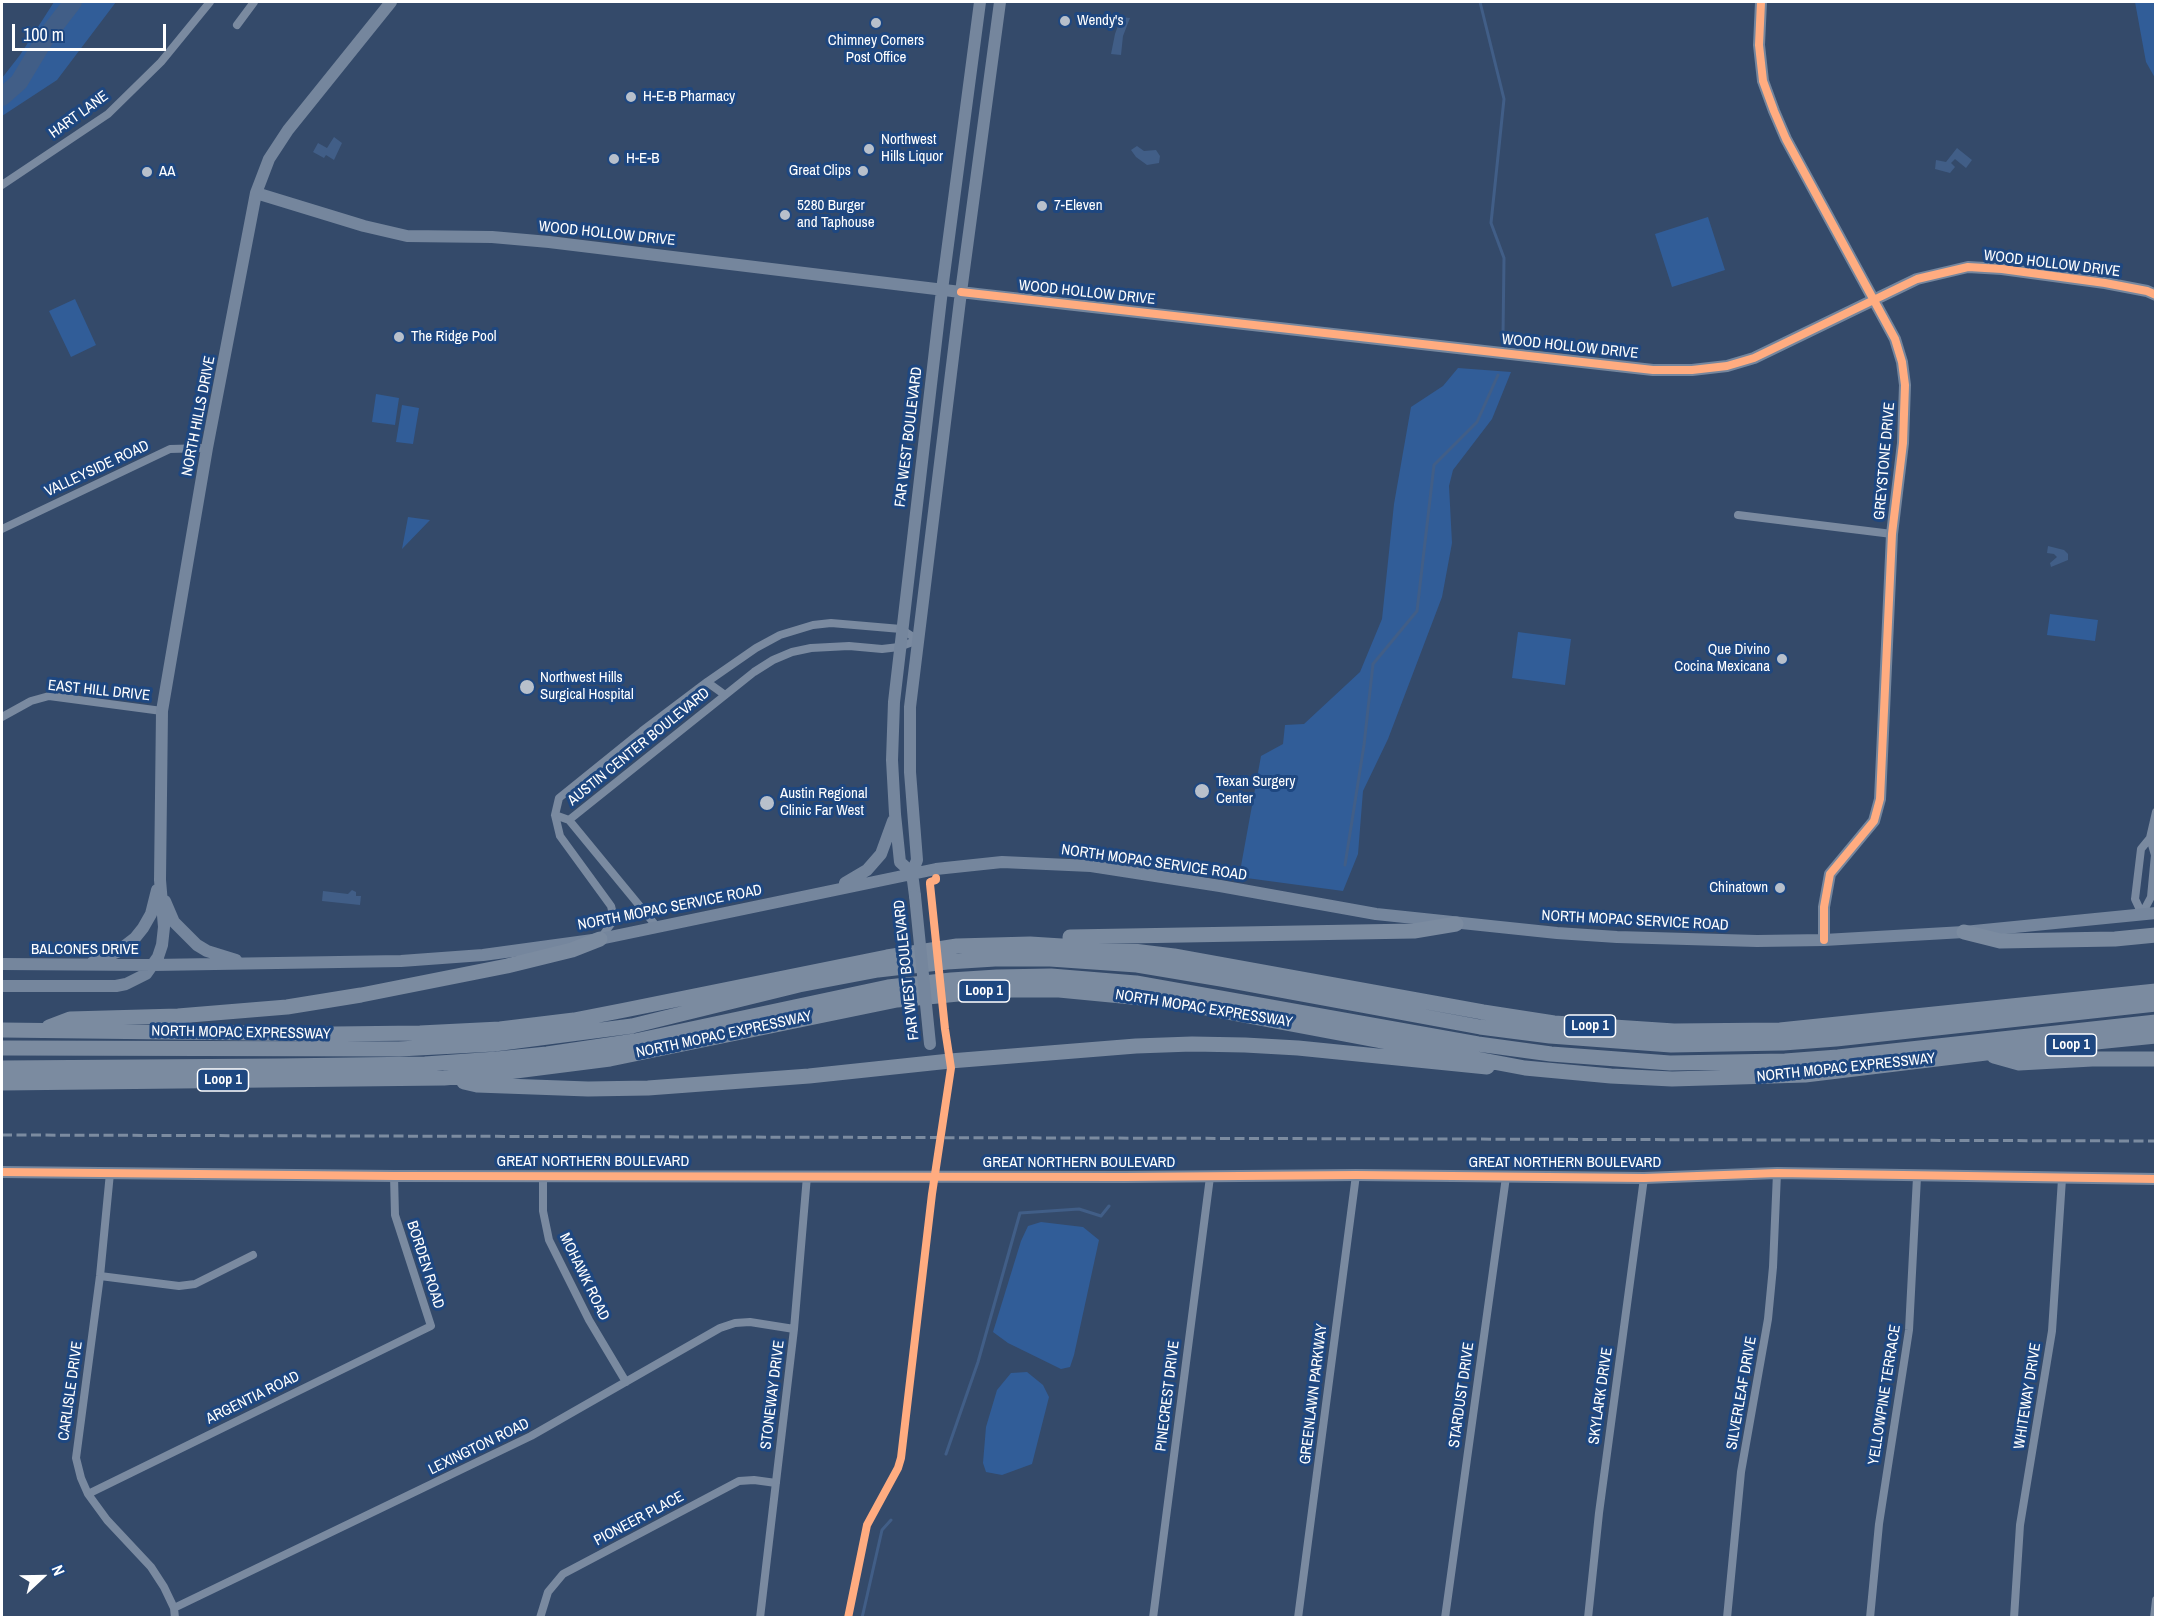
<!DOCTYPE html>
<html>
<head>
<meta charset="utf-8">
<style>
  body { margin:0 }
  #map { position:relative; width:2157px; height:1619px; overflow:hidden; background:#344a6a; font-family:"Archivo Narrow",sans-serif }
  canvas { display:block }
  .frame { position:absolute; inset:0; border:3px solid #fff; pointer-events:none }
  .north { position:absolute; left:12px; top:1547px; width:60px; height:60px; -webkit-text-stroke:4px #1e4780; paint-order:stroke; rotate:68deg; font-size:16px; font-weight:700; line-height:24px; text-align:center; color:#fff }
  .north::after { content:''; display:block; margin:auto; width:21px; height:27px; background:#fff; clip-path:polygon(50% 0,100% 100%,50% 72%,0 100%) }
  .scale { position:absolute; left:12px; top:24px; width:154px; height:27px; box-sizing:border-box; border:3px solid #fff; border-top:0; padding-left:8px; font-size:18px; line-height:21px; white-space:nowrap; color:#fff; -webkit-text-stroke:4px #1e4780; paint-order:stroke }
</style>
</head>
<body>
<div id="map">
<canvas width="2157" height="1619"></canvas>
<div class="frame"></div>
<div class="north">N</div>
<div class="scale">100 m</div>
</div>
<script>
const g = document.querySelector('canvas').getContext('2d');
g.lineJoin = 'round';
function paint(path, color) {
  g.fillStyle = color;
  g.fill(path, 'evenodd');
}
function poly(rows) {
  const path = new Path2D();
  for (const r of rows) {
    path.moveTo(r[0], r[1]);
    for (let i = 2; i < r.length; i += 2) path.lineTo(r[i], r[i + 1]);
  }
  return path;
}
function stroke(path, color, width, dash) {
  g.strokeStyle = color;
  g.lineWidth = width;
  g.lineCap = dash ? 'butt' : 'round';
  g.setLineDash(dash || []);
  g.stroke(path);
}
function label(font, color, halo, rows, align = 'center') {
  g.font = font + ' "Archivo Narrow",sans-serif';
  g.lineWidth = 6;
  g.setLineDash([]);
  g.textBaseline = 'middle';
  g.strokeStyle = halo;
  g.fillStyle = color;
  for (const [text, x, y, turn = 0] of rows) {
    g.save();
    g.translate(x, y);
    g.rotate((+turn || 0) * Math.PI / 180);
    g.textAlign = isNaN(turn) ? turn : align;
    if (halo) g.strokeText(text, 0, 0);
    g.fillText(text, 0, 0);
    g.restore();
  }
}
paint(poly([
  [54,2,116,2,57,80,2,116,2,78,20,55],
  [2135,2,2155,2,2155,78,2146,62],
  [1708,217,1725,270,1672,287,1655,234],
  [75,299,96,345,71,357,49,311],
  [1458,368,1511,372,1492,419,1453,470,1449,486,1452,543,1442,597,1388,739,1363,791,1358,854,1343,891,1239,877,1261,756,1283,744,1285,725,1304,724,1360,672,1382,619,1394,504,1411,407,1443,386],
  [376,394,399,398,395,425,372,422],
  [402,405,419,408,413,444,396,442],
  [408,517,430,520,402,549],
  [2050,614,2098,620,2095,641,2047,635],
  [1518,632,1571,639,1565,685,1512,678],
  [1041,1222,1083,1227,1099,1240,1074,1355,1070,1367,1061,1369,1008,1343,993,1332,1021,1241,1028,1226],
  [1027,1372,1043,1385,1049,1397,1032,1464,1002,1475,986,1472,983,1463,986,1427,997,1390,1011,1373]
]), '#315d98');
paint(poly([
  [1121,17,1130,18,1123,36,1121,55,1111,54,1115,34],
  [334,137,342,143,334,160,326,155,324,158,313,152,318,143,327,148],
  [1137,146,1144,151,1156,150,1160,156,1159,163,1147,165,1136,157,1131,150],
  [1957,148,1972,160,1966,168,1955,159,1951,163,1955,167,1950,173,1935,169,1936,160,1946,162],
  [2048,546,2064,550,2068,554,2068,560,2051,567,2050,563,2057,557,2054,554,2047,553],
  [352,890,356,892,356,896,361,896,360,905,322,901,323,891,348,894]
]), '#415e87');
stroke(poly([
  [1480,2,1504,99,1491,223,1504,258,1503,336],
  [1345,865,1364,745,1373,664,1417,611,1434,465,1477,422,1498,375],
  [946,1454,978,1362,1020,1213,1079,1209,1101,1216,1109,1206],
  [862,1618,882,1530,891,1520]
]), '#415e87', 3);
stroke(poly([
  [2,97,19,82,46,37,73,2]
]), '#415e87', 18);
stroke(poly([
  [237,25,254,2],
  [2,185,108,114,161,62,210,2],
  [1738,515,1892,534],
  [2,529,170,449,207,448],
  [707,682,725,695],
  [2,717,31,701,49,696,162,711],
  [555,815,569,820,657,927],
  [569,820,754,672,773,660,792,652,811,648,849,646,882,649,899,647,918,640],
  [2142,914,2151,897,2155,855,2150,838,2156,812],
  [2142,914,2135,899,2141,849,2150,838],
  [600,939,611,924,613,914,611,906,560,836,555,815,559,798,642,731,707,682,756,648,780,635,813,625,831,623,901,629,918,640],
  [110,1173,100,1276,76,1458,81,1478,88,1494,107,1520,151,1567,164,1587,174,1608,175,1618],
  [543,1175,543,1211,549,1240,589,1320,626,1382],
  [100,1276,179,1286,195,1284,253,1255],
  [88,1494,431,1326,395,1215,394,1176],
  [174,1608,531,1436,720,1328,735,1323,750,1322,794,1329],
  [540,1618,548,1592,563,1574,739,1481,754,1480,776,1483],
  [760,1618,794,1329,807,1176],
  [1153,1618,1210,1177],
  [1298,1618,1356,1175],
  [1445,1618,1506,1177],
  [1588,1618,1599,1513,1644,1178],
  [1727,1618,1741,1472,1768,1319,1773,1267,1777,1173],
  [1870,1618,1879,1524,1909,1330,1917,1177],
  [2014,1618,2020,1525,2052,1331,2062,1179],
  [2154,1618,2156,1600]
]), '#7a8aa0', 8);
stroke(poly([
  [1761,2,1759,45,1763,81,1774,111,1786,139,1895,339,1902,362,1905,385,1903,443,1892,534,1880,799,1874,821,1830,874,1824,907,1824,940],
  [256,193,364,226,407,236,492,237,549,242,977,294,1653,370,1692,370,1727,366,1754,358,1917,279,1968,267,2002,269,2105,283,2147,291,2156,295],
  [912,873,900,862,895,814,892,760,894,702,942,290,980,2],
  [845,883,867,870,881,854,893,821],
  [915,896,912,873,917,860,910,772,910,707,961,292,1000,2],
  [165,901,174,922,197,945,207,951,236,960],
  [93,962,117,952,135,938,143,928,151,914,157,890],
  [2,964,153,965,401,961,483,955,600,939,936,869,1002,862,1091,866,1220,886,1376,914,1557,933,1617,937,1757,941,1824,940,1964,932,2156,913],
  [2,986,116,986,126,984,146,974,158,957,162,945,164,927,160,880,162,711,207,448,256,193,269,159,288,130,391,2],
  [2,1172,394,1176,1125,1177,1356,1175,1644,1178,1777,1173,2156,1179]
]), '#75869d', 12);
stroke(poly([
  [1964,932,2000,941,2115,939,2156,935],
  [1070,937,1414,931,1456,924],
  [49,1027,70,1019,178,1016,287,1007,361,995,507,966,572,950,600,939],
  [2,1030,334,1034,420,1033,500,1029,574,1020,625,1010,887,957,957,946,1030,944,1125,950,1174,956,1483,1012,1554,1023,1674,1031,1780,1030,2156,991],
  [2,1048,399,1049,494,1044,632,1026,799,985,878,970,947,962,995,959,1050,959,1137,965,1221,979,1480,1027,1550,1036,1671,1045,1783,1043,1836,1039,2156,1004],
  [1994,1056,2019,1063,2092,1059,2156,1059],
  [2,1068,279,1066,425,1064,497,1059,547,1054,635,1041,888,987,951,980,997,977,1051,976,1136,983,1478,1044,1551,1054,1670,1063,1785,1061,1838,1057,2156,1022],
  [464,1082,477,1085,588,1089,648,1088,809,1076,950,1061,1136,1046,1192,1044,1245,1045,1298,1048,1487,1067],
  [2,1083,444,1078,500,1073,610,1059,897,1000,999,990,1059,990,1163,1000,1525,1068,1611,1076,1672,1079,1805,1075,1986,1053,2156,1036]
]), '#7b8ba0', 15);
stroke(poly([
  [2,1135,2156,1141]
]), '#7b8ba0', 3, [10, 4.5]);
stroke(poly([
  [915,896,930,1044]
]), '#75869d', 12);
stroke(poly([
  [1761,2,1759,45,1763,81,1774,111,1786,139,1895,339,1902,362,1905,385,1903,443,1892,534,1880,799,1874,821,1830,874,1824,907,1824,940],
  [961,292,1653,370,1692,370,1727,366,1754,358,1917,279,1968,267,2002,269,2105,283,2147,291,2156,295],
  [2,1172,394,1176,1125,1177,1356,1175,1644,1178,1777,1173,2156,1179],
  [848,1618,867,1525,898,1468,901,1458,932,1194,951,1068,945,1029,930,884,930,882,936,880,936,878]
]), '#ffac80', 8);
for (const [x, y, r, color] of [
  [1065,21,6,"#b8c0cb"],
  [876,23,6,"#b8c0cb"],
  [631,97,6,"#b8c0cb"],
  [869,149,6,"#b8c0cb"],
  [614,159,6,"#b8c0cb"],
  [863,171,6,"#b8c0cb"],
  [147,172,6,"#b8c0cb"],
  [1042,206,6,"#b8c0cb"],
  [785,215,6,"#b8c0cb"],
  [399,337,6,"#b8c0cb"],
  [1782,659,6,"#b8c0cb"],
  [527,687,8,"#b8c0cb"],
  [1202,791,8,"#b8c0cb"],
  [767,803,8,"#b8c0cb"],
  [1780,888,6,"#b8c0cb"]
]) {
  const dot = new Path2D();
  dot.arc(x, y, r, 0, 2 * Math.PI);
  g.fillStyle = color;
  g.fill(dot);
  stroke(dot, '#1e4780', 2);
}
for (const [x, y, w] of [
  [984,991,51],
  [1590,1026,51],
  [2071,1045,51],
  [223,1080,51]
]) {
  const box = new Path2D();
  box.roundRect(x - w / 2, y - 11, w, 22, 4.5);
  g.fillStyle = '#1e4780';
  g.fill(box);
  stroke(box, '#fff', 1.5);
}
label('bold 14px', '#fff', null, [
  ["Loop 1",984,991],
  ["Loop 1",1590,1026],
  ["Loop 1",2071,1045],
  ["Loop 1",223,1080]
]);
label('15px', '#fff', '#1e4780', [
  ["Wendy's",1077,21],
  ["Chimney Corners",876,41,"center"],
  ["Post Office",876,58,"center"],
  ["H-E-B Pharmacy",643,97],
  ["Northwest",881,140],
  ["Hills Liquor",881,157],
  ["H-E-B",626,159],
  ["Great Clips",851,171,"right"],
  ["AA",159,172],
  ["5280 Burger",797,206],
  ["and Taphouse",797,223],
  ["7-Eleven",1054,206],
  ["The Ridge Pool",411,337],
  ["Que Divino",1770,650,"right"],
  ["Cocina Mexicana",1770,667,"right"],
  ["Northwest Hills",540,678],
  ["Surgical Hospital",540,695],
  ["Texan Surgery",1216,782],
  ["Center",1216,799],
  ["Austin Regional",780,794],
  ["Clinic Far West",780,811],
  ["Chinatown",1768,888,"right"]
], 'left');
label('15px', '#fff', '#1e4780', [
  ["HART LANE",79,115,-36],
  ["WOOD HOLLOW DRIVE",607,234,6],
  ["WOOD HOLLOW DRIVE",2052,264,7],
  ["WOOD HOLLOW DRIVE",1087,293,6],
  ["WOOD HOLLOW DRIVE",1570,347,6],
  ["NORTH HILLS DRIVE",199,416,-79],
  ["FAR WEST BOULEVARD",909,437,-83],
  ["GREYSTONE DRIVE",1885,461,-85],
  ["VALLEYSIDE ROAD",97,469,-25],
  ["EAST HILL DRIVE",99,691,6],
  ["AUSTIN CENTER BOULEVARD",639,747,-39],
  ["NORTH MOPAC SERVICE ROAD",1154,863,8],
  ["NORTH MOPAC SERVICE ROAD",670,908,-11],
  ["NORTH MOPAC SERVICE ROAD",1635,921,3],
  ["BALCONES DRIVE",85,950],
  ["FAR WEST BOULEVARD",907,970,-96],
  ["NORTH MOPAC EXPRESSWAY",1204,1009,9],
  ["NORTH MOPAC EXPRESSWAY",241,1033,1],
  ["NORTH MOPAC EXPRESSWAY",724,1035,-12],
  ["NORTH MOPAC EXPRESSWAY",1846,1068,-6],
  ["GREAT NORTHERN BOULEVARD",593,1162],
  ["GREAT NORTHERN BOULEVARD",1079,1163],
  ["GREAT NORTHERN BOULEVARD",1565,1163],
  ["BORDEN ROAD",425,1265,72],
  ["MOHAWK ROAD",584,1277,64],
  ["CARLISLE DRIVE",71,1391,-82],
  ["SILVERLEAF DRIVE",1742,1393,-80],
  ["GREENLAWN PARKWAY",1314,1394,-83],
  ["STONEWAY DRIVE",773,1395,-83],
  ["STARDUST DRIVE",1462,1395,-82],
  ["YELLOWPINE TERRACE",1885,1395,-81],
  ["PINECREST DRIVE",1168,1396,-83],
  ["SKYLARK DRIVE",1601,1396,-82],
  ["WHITEWAY DRIVE",2028,1396,-81],
  ["ARGENTIA ROAD",253,1398,-26],
  ["LEXINGTON ROAD",479,1447,-26],
  ["PIONEER PLACE",639,1519,-28]
]);
</script>
</body>
</html>
